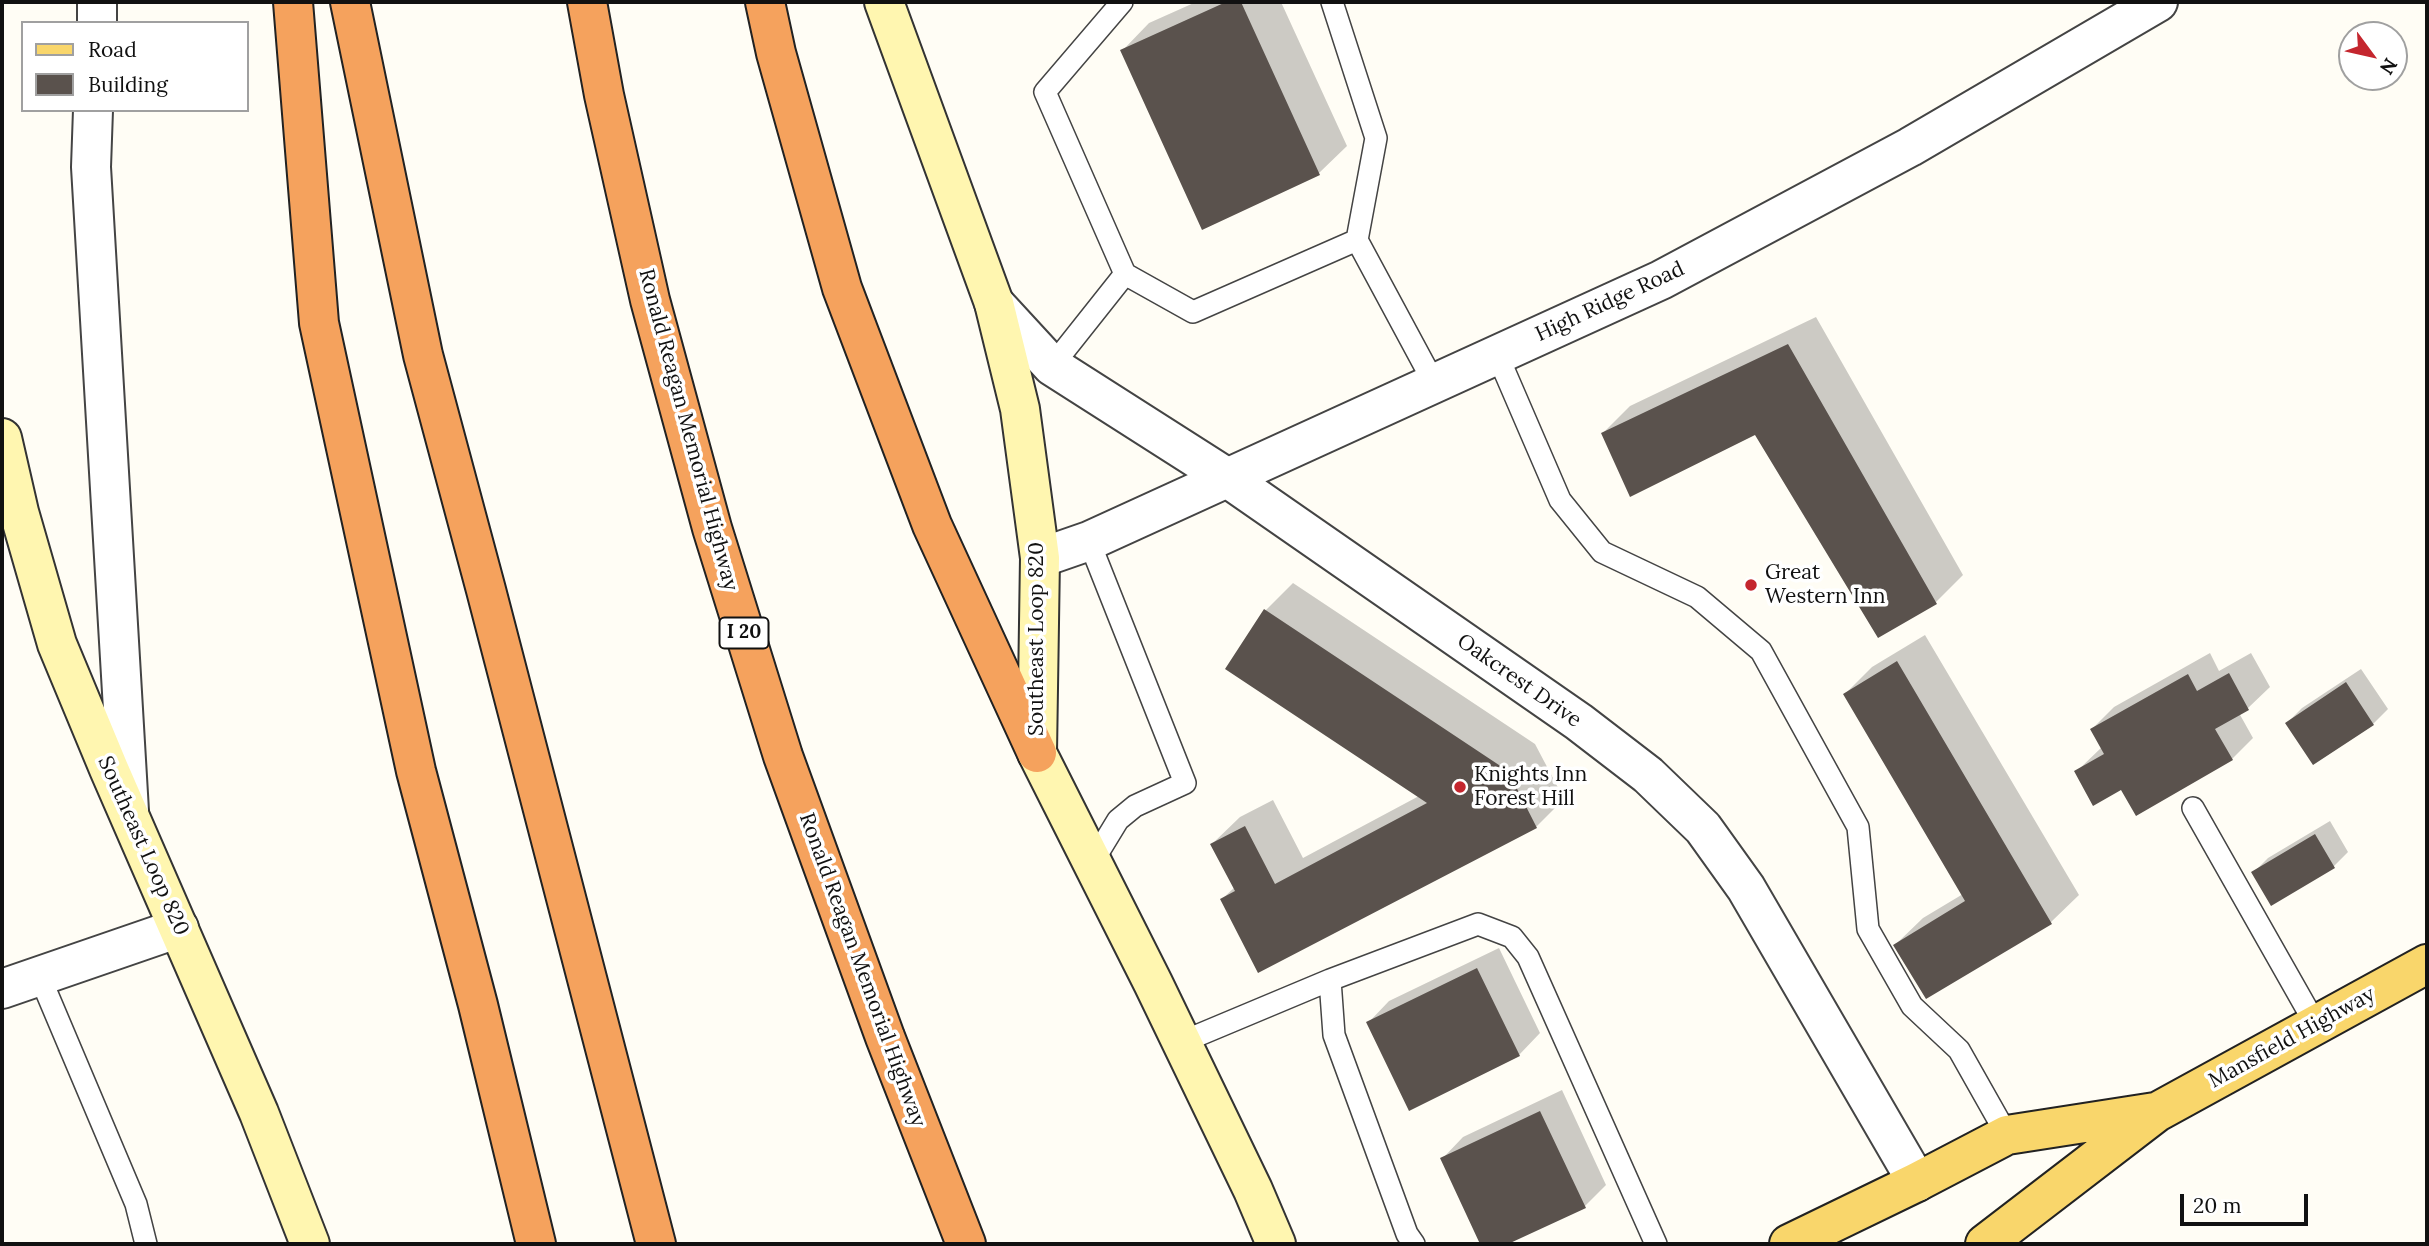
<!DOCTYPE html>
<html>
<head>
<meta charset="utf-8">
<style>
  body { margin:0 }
  #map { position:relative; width:2429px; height:1246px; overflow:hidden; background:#fffdf5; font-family:Lora,serif }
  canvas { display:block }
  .frame { position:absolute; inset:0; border:4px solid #111; pointer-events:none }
  .legend { position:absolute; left:21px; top:21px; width:228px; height:91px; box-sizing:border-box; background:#fff; border:2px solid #a0a0a0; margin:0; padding:9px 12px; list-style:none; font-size:21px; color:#111 }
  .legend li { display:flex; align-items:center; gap:14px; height:35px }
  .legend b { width:35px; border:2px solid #a0a0a0 }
  .north { position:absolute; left:2338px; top:21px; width:70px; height:70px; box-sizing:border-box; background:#fff; border:2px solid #a0a0a0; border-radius:50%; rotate:123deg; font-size:19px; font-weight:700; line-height:28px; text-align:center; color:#111 }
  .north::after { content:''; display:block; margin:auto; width:24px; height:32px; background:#c4262e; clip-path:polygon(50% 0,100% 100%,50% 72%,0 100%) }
  .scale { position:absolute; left:2180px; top:1194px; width:128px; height:32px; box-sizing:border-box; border:4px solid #111; border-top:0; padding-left:9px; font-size:21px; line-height:24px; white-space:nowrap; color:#111; -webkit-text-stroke:5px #fff; paint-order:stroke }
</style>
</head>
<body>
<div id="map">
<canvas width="2429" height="1246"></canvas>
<div class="frame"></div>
<ul class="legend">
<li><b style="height:9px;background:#f9d66b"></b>Road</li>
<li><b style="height:19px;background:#5a524d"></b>Building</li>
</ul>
<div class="north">N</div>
<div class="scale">20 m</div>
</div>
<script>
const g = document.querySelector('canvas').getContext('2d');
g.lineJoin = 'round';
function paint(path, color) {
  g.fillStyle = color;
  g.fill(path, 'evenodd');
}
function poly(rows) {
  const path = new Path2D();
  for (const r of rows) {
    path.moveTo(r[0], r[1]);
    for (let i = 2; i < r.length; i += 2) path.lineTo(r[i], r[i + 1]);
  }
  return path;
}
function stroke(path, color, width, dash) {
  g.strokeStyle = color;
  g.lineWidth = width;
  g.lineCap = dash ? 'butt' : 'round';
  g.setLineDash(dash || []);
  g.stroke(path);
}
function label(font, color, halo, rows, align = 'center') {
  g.font = font + ' Lora,serif';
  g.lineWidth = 7;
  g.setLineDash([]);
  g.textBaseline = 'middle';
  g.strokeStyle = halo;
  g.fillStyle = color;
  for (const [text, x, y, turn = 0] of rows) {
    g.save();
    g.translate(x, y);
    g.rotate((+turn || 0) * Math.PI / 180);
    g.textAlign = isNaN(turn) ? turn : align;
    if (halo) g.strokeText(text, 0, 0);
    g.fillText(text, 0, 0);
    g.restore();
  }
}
paint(poly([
  [1196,2,1281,2,1347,146,1319,173,1202,228,1122,51,1149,23],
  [1816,317,1963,575,1936,602,1755,433,1603,433,1630,406],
  [1293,583,1535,744,1564,799,1536,827,1222,899,1235,887,1212,844,1240,817,1273,800,1303,858,1419,796,1227,668,1266,610],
  [1925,635,2079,895,2051,922,1926,997,1895,945,1923,918,1963,894,1845,694,1872,667],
  [2210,653,2219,671,2251,653,2270,687,2248,708,2239,713,2253,738,2232,759,2122,788,2076,772,2102,747,2092,729,2114,707],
  [2361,669,2388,709,2373,724,2313,763,2287,723,2302,708],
  [2330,821,2348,852,2334,866,2253,873,2268,858],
  [1499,948,1540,1033,1519,1055,1368,1023,1389,1001],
  [1562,1090,1606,1185,1585,1206,1503,1244,1482,1244,1442,1159,1463,1137]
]), '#0003');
paint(poly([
  [1226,2,1241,2,1320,175,1202,230,1120,50],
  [1788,344,1937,604,1878,638,1755,435,1630,497,1601,433],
  [1264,609,1508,771,1537,828,1258,973,1220,899,1235,891,1210,844,1245,826,1275,884,1427,803,1225,669],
  [1897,661,2052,924,1926,999,1893,945,1965,901,1843,694],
  [2229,673,2249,710,2215,729,2233,760,2136,816,2121,790,2093,806,2074,771,2104,754,2090,729,2188,674,2197,691],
  [2346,682,2374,725,2313,765,2285,723],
  [2315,834,2335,868,2271,906,2251,872],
  [1477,968,1520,1056,1409,1111,1366,1022],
  [1540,1111,1586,1208,1508,1244,1480,1244,1440,1158]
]), '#5a524d');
const service = poly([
  [1122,2,1045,92,1125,274],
  [1332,2,1376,138,1357,240],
  [1497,354,1560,500,1602,552,1697,597,1761,651,1858,827,1868,929,1912,1006,1959,1050,2007,1135],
  [1052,366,1125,274,1193,312,1357,240,1434,383],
  [1089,541,1185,783,1135,806,1118,820,1093,861],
  [2193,808,2316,1025],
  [40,977,136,1204,146,1244],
  [1182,1042,1330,980],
  [1414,1244,1407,1234,1334,1035,1330,980,1478,924,1512,937,1528,957,1656,1244]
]);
const minor = poly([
  [97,23,97,2],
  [93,110,91,167,129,811],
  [994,303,1052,366,1226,477,1579,722,1648,775,1703,828,1746,888,1917,1182],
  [1040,558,1089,541,1661,280,1910,147,2158,2],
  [2,989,179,928]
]);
const secondary = poly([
  [884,2,994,303,1020,409,1040,558,1037,753,1153,983,1253,1190,1276,1244],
  [2,438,19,512,57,644,109,769,259,1113,310,1244]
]);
const primary = poly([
  [1789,1244,1917,1182,2007,1135,2155,1112],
  [1985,1244,2157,1112,2427,964]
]);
const motorway = poly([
  [293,2,319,323,416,771,478,1005,536,1244],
  [350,2,423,355,486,590,656,1244],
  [587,2,604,95,650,300,712,528,783,756,885,1037,966,1244],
  [765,2,776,53,842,288,932,525,1037,753]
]);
stroke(service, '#444', 24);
stroke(minor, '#444', 42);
stroke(secondary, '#333', 42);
stroke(primary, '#222', 42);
stroke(motorway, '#222', 42);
stroke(service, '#fff', 21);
stroke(minor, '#fff', 38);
stroke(secondary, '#fff6b0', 38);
stroke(primary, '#f9d66b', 38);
stroke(motorway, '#f5a25d', 38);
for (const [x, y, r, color] of [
  [1751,585,7,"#c4262e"],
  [1460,787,7,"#c4262e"]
]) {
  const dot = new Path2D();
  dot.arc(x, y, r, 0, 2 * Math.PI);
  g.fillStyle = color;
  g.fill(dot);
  stroke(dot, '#fff', 2.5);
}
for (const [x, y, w] of [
  [744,633,49]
]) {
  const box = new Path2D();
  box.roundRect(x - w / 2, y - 15.5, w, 31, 5);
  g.fillStyle = '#fff';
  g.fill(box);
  stroke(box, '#111', 2);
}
label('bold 19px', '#111', null, [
  ["I 20",744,633]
]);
label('21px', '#111', '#fff', [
  ["High Ridge Road",1610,302,-25],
  ["Ronald Reagan Memorial Highway",688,430,75],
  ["Southeast Loop 820",1037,639,-90],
  ["Oakcrest Drive",1519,681,35],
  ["Southeast Loop 820",143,846,66],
  ["Ronald Reagan Memorial Highway",862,970,70],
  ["Mansfield Highway",2292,1038,-29]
]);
label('21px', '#111', '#fff', [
  ["Great",1765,573],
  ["Western Inn",1765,597],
  ["Knights Inn",1474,775],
  ["Forest Hill",1474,799]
], 'left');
</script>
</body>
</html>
